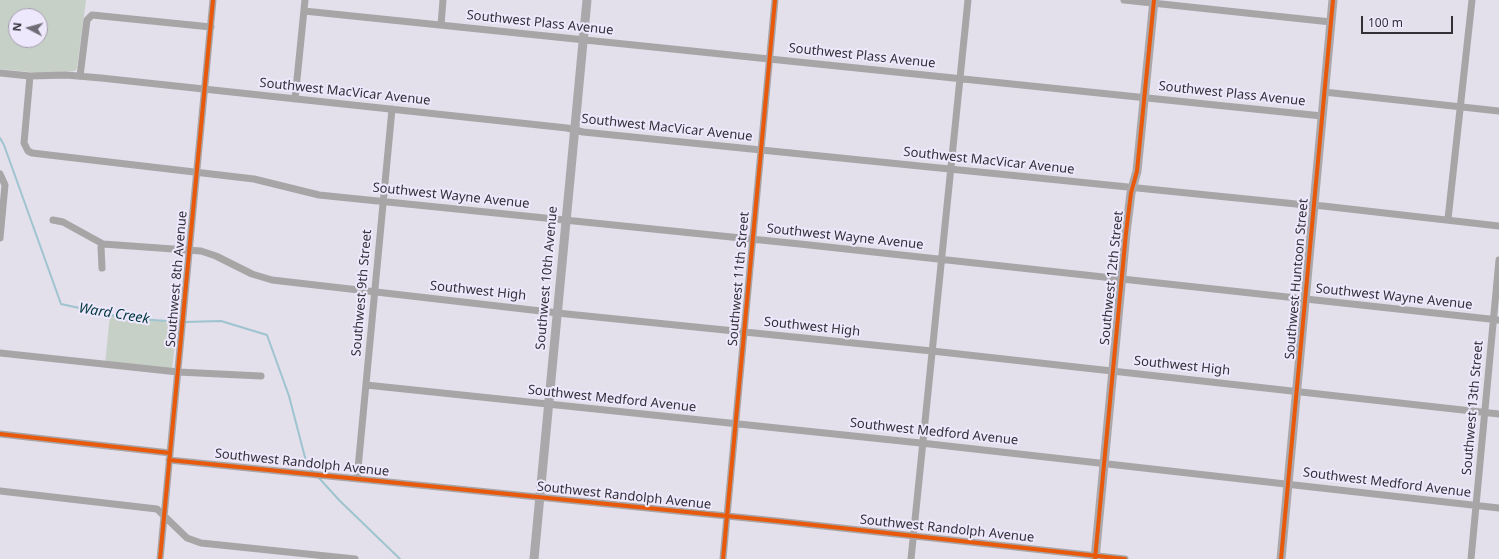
<!DOCTYPE html>
<html>
<head>
<meta charset="utf-8">
<style>
  body { margin:0 }
  #map { position:relative; width:1499px; height:559px; overflow:hidden; background:#e3dfeb; font-family:"Noto Sans",sans-serif }
  canvas { display:block }
  .north { position:absolute; left:8px; top:8px; width:40px; height:40px; box-sizing:border-box; background:#eee8fd; border:1px solid #a39eae; border-radius:50%; rotate:276deg; font-size:11px; font-weight:700; line-height:16px; text-align:center; color:#333038 }
  .north::after { content:''; display:block; margin:auto; width:14px; height:18px; background:#716d77; clip-path:polygon(50% 0,100% 100%,50% 72%,0 100%) }
  .scale { position:absolute; left:1361px; top:16px; width:92px; height:18px; box-sizing:border-box; border:2px solid #333038; border-top:0; padding-left:5px; font-size:12px; line-height:14px; white-space:nowrap; color:#333038; -webkit-text-stroke:3px #eee8fd; paint-order:stroke }
</style>
</head>
<body>
<div id="map">
<canvas width="1499" height="559"></canvas>
<div class="north">N</div>
<div class="scale">100 m</div>
</div>
<script>
const g = document.querySelector('canvas').getContext('2d');
g.lineJoin = 'round';
function paint(path, color) {
  g.fillStyle = color;
  g.fill(path, 'evenodd');
}
function poly(rows) {
  const path = new Path2D();
  for (const r of rows) {
    path.moveTo(r[0], r[1]);
    for (let i = 2; i < r.length; i += 2) path.lineTo(r[i], r[i + 1]);
  }
  return path;
}
function stroke(path, color, width, dash) {
  g.strokeStyle = color;
  g.lineWidth = width;
  g.lineCap = dash ? 'butt' : 'round';
  g.setLineDash(dash || []);
  g.stroke(path);
}
function label(font, color, halo, rows, align = 'center') {
  g.font = font + ' "Noto Sans",sans-serif';
  g.lineWidth = 4;
  g.setLineDash([]);
  g.textBaseline = 'middle';
  g.strokeStyle = halo;
  g.fillStyle = color;
  for (const [text, x, y, turn = 0] of rows) {
    g.save();
    g.translate(x, y);
    g.rotate((+turn || 0) * Math.PI / 180);
    g.textAlign = isNaN(turn) ? turn : align;
    if (halo) g.strokeText(text, 0, 0);
    g.fillText(text, 0, 0);
    g.restore();
  }
}
paint(poly([
  [0,0,86,0,77,68,75,71,39,73,0,69],
  [16,16,40,16,40,40,16,40],
  [110,315,125,318,177,322,172,371,105,364]
]), '#c7d0c7');
stroke(poly([
  [0,138,4,145,61,304,125,318,181,322],
  [185,322,221,321,267,335,289,396,307,465,313,472],
  [319,478,339,500,400,559]
]), '#9ec4cf', 2);
stroke(poly([
  [1124,0,1331,22],
  [304,11,1322,116],
  [441,25,443,0],
  [0,73,30,76,66,75,101,78,567,128,583,132,1306,205,1323,206,1499,226],
  [30,76,24,143,28,151,32,153,254,179,319,195,800,244,1499,320],
  [80,76,87,20,92,15,211,27],
  [1324,92,1499,111],
  [295,99,305,0],
  [0,174,5,185,0,238],
  [1448,219,1472,0],
  [53,220,63,222,103,244,201,251,216,256,252,274,272,280,567,314,932,351,1499,414],
  [102,268,101,247,103,244],
  [0,353,178,372,261,376],
  [366,385,930,444,1499,508],
  [0,434,170,453],
  [169,460,777,521,1125,559],
  [357,479,392,109],
  [0,491,157,509,187,538,201,543,355,559],
  [160,559,213,0],
  [723,559,775,0],
  [911,559,968,0],
  [1471,559,1499,260]
]), '#a8a5a6', 7);
stroke(poly([
  [534,559,587,0],
  [1095,559,1126,233,1131,193,1137,171,1154,0],
  [1281,559,1333,0]
]), '#aba8ab', 9);
stroke(poly([
  [0,434,170,453],
  [169,460,777,521,1125,559],
  [160,559,213,0],
  [723,559,775,0],
  [1095,559,1126,233,1131,193,1137,171,1154,0],
  [1281,559,1333,0]
]), '#e8590c', 4);
label('13px', '#333038', '#eee8fd', [
  ["Southwest Plass Avenue",540,23,6],
  ["Southwest Plass Avenue",862,56,6],
  ["Southwest MacVicar Avenue",345,92,6],
  ["Southwest Plass Avenue",1232,94,6],
  ["Southwest MacVicar Avenue",667,128,6],
  ["Southwest MacVicar Avenue",989,161,6],
  ["Southwest Wayne Avenue",451,196,6],
  ["Southwest Wayne Avenue",845,237,6],
  ["Southwest 10th Avenue",547,278,-85],
  ["Southwest 12th Street",1112,278,-84],
  ["Southwest 8th Avenue",177,279,-85],
  ["Southwest 11th Street",739,279,-85],
  ["Southwest Huntoon Street",1297,279,-85],
  ["Southwest High",478,291,6],
  ["Southwest 9th Street",362,293,-85],
  ["Southwest Wayne Avenue",1394,297,6],
  ["Southwest High",812,327,6],
  ["Southwest High",1182,366,6],
  ["Southwest Medford Avenue",612,399,6],
  ["Southwest 13th Street",1473,408,-85],
  ["Southwest Medford Avenue",934,432,6],
  ["Southwest Randolph Avenue",302,463,6],
  ["Southwest Medford Avenue",1387,483,7],
  ["Southwest Randolph Avenue",624,496,6],
  ["Southwest Randolph Avenue",947,529,6]
]);
label('italic 14px', '#00383f', '#eee8fd', [
  ["Ward Creek",114,314,9]
]);
</script>
</body>
</html>
